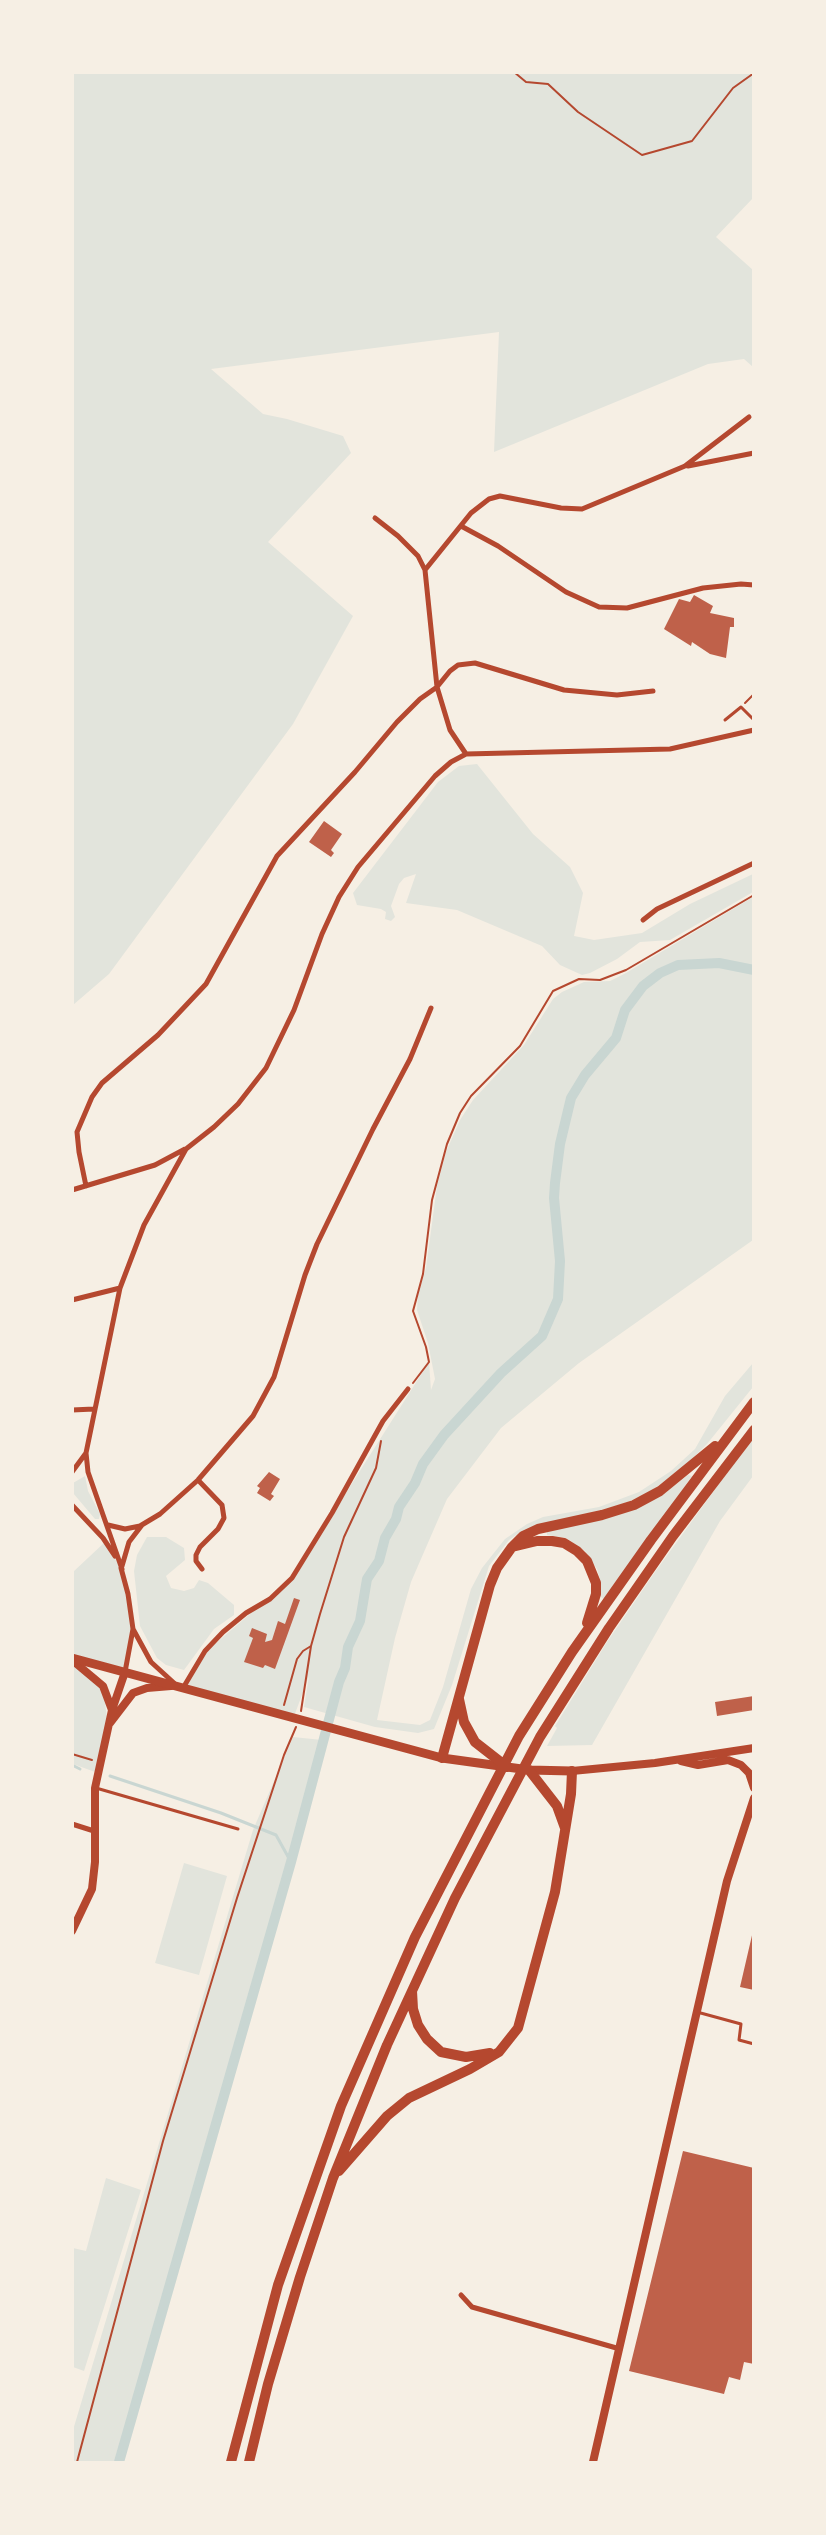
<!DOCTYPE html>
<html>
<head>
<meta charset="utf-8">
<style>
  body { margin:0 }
  #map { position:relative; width:826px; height:2535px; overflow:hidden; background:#f6efe4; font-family:Poppins,sans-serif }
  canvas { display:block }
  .frame { position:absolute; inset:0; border:74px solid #f6efe4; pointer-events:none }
</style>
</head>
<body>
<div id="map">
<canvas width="826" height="2535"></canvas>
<div class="frame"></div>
</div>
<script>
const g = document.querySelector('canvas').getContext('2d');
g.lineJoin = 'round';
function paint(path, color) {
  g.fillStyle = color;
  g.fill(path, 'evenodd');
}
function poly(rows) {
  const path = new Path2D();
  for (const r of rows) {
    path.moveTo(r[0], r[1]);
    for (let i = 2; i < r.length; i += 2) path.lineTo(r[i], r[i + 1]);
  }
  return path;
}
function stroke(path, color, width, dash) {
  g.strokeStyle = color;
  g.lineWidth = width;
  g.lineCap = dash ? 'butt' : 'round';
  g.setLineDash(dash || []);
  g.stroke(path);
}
paint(poly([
  [73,73,753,73,753,198,716,237,753,270,753,367,744,359,708,364,494,452,499,332,211,369,263,414,287,419,343,436,351,453,268,542,353,616,293,724,109,974,73,1005],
  [477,764,533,834,570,867,583,893,574,936,594,940,642,933,690,904,753,874,753,892,670,940,640,942,617,959,590,973,582,975,560,965,542,946,457,910,406,903,416,874,404,878,399,884,391,906,395,917,391,921,385,919,386,912,381,909,357,905,353,893,438,782,459,766],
  [753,897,753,1240,579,1363,501,1428,447,1499,411,1582,395,1638,377,1720,420,1725,430,1720,443,1687,471,1589,482,1568,505,1539,527,1524,543,1517,599,1507,639,1492,671,1471,695,1449,725,1396,753,1363,753,1387,707,1444,687,1464,650,1492,623,1504,522,1531,509,1540,489,1566,452,1685,434,1729,418,1733,375,1727,304,1707,309,1676,293,1719,183,1688,202,1655,292,1578,429,1362,431,1390,435,1379,428,1343,417,1310,418,1295,426,1268,437,1186,446,1152,460,1120,473,1100,524,1045,553,999,562,992,584,982,610,981,626,973],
  [753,1437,753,1476,720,1521,592,1745,547,1746,557,1728,555,1726,607,1642,655,1572],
  [688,1475,692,1476,605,1600,601,1597,600,1579,597,1569,585,1551,566,1538,547,1535,547,1531,632,1510,666,1492],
  [85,1476,88,1491,100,1514,99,1519,95,1519,73,1493,73,1483],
  [147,1537,166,1537,184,1548,185,1560,166,1576,171,1588,184,1591,194,1588,199,1580,208,1583,234,1605,234,1615,214,1629,184,1670,166,1665,157,1658,140,1626,134,1571,137,1555],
  [105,1542,122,1569,133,1629,125,1672,75,1661,103,1686,108,1727,98,1773,73,1764,73,1572],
  [293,1737,322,1740,118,2462,73,2462,73,2430,253,1830],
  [184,1863,227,1876,199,1975,155,1963],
  [106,2178,141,2190,84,2371,73,2367,73,2248,86,2251]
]), '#e2e4dc');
stroke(poly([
  [72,1765,80,1769],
  [110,1776,221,1813,276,1835,291,1862]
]), '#c9d6d2', 3);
stroke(poly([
  [119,2462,291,1862,339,1682,345,1668,348,1647,360,1621,367,1579,379,1561,385,1538,396,1519,399,1507,415,1483,423,1464,444,1435,501,1373,542,1336,558,1299,560,1261,554,1198,555,1183,560,1144,571,1098,585,1075,616,1038,625,1010,643,986,660,973,678,965,719,963,754,970]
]), '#c9d6d2', 10);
paint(poly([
  [694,595,713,606,710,613,734,618,734,627,730,627,726,658,710,654,692,642,691,646,664,629,679,599,690,602],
  [324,821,342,834,331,850,334,853,331,857,309,842],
  [269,1472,280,1479,271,1494,274,1496,270,1501,257,1493,260,1488,257,1486],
  [294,1598,300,1600,275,1669,265,1665,263,1668,244,1662,253,1638,249,1636,252,1628,267,1634,265,1642,272,1640,278,1621,285,1624],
  [754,1696,754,1710,717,1716,715,1702],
  [753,1931,754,1931,754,1990,740,1987],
  [683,2151,754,2168,754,2364,744,2362,740,2380,729,2377,724,2394,629,2371]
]), '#bf614a');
stroke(poly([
  [514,72,526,82,548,84,578,112,642,155,692,141,733,88,754,73],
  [745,703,754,694],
  [413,1383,429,1362,426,1347,413,1311,423,1274,432,1200,447,1144,460,1113,471,1096,520,1046,553,991,579,979,600,980,626,970,754,895],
  [284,1705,297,1659,303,1651,311,1646],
  [301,1711,311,1646,320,1614,344,1537,376,1468,381,1441],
  [72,1754,92,1760],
  [77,2462,163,2141,237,1898,284,1755,296,1727]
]), '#b5482f', 2);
stroke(poly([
  [725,720,741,707,754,720],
  [96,1788,238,1829],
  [697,2012,741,2024,739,2040,754,2044]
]), '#b5482f', 3);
stroke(poly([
  [688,466,754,453],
  [375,518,398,536,418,556,425,570,437,687,450,730,466,754],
  [461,526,498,546,566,592,599,607,627,608,703,588,741,584,754,585],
  [425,570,471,513,489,499,500,496,561,508,582,509,685,466,749,417],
  [643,920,657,909,754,863],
  [86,1186,79,1152,77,1132,92,1097,102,1083,158,1035,206,984,277,856,355,772,397,722,420,699,437,687,450,671,458,665,475,663,564,690,617,695,653,691],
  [72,1190,155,1165,185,1149],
  [72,1300,120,1288],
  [72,1410,94,1409],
  [72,1472,86,1453],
  [198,1480,222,1505,224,1518,218,1529,200,1547,196,1555,196,1561,202,1569],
  [72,1505,103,1538,115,1556],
  [108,1525,125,1529,140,1526,160,1514,198,1480,253,1416,274,1377,305,1275,317,1244,373,1129,410,1059,431,1008],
  [122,1566,129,1542,142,1525],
  [121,1568,128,1594,133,1629,125,1672],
  [122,1569,88,1472,86,1453,120,1288,144,1225,186,1149,214,1127,238,1104,266,1068,294,1010,322,934,339,897,358,867,435,776,451,762,466,754,670,749,754,730],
  [133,1629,151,1662,174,1683],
  [183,1688,205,1651,223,1632,246,1613,270,1599,292,1578,332,1513,383,1421,408,1389],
  [72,1824,94,1831],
  [461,2295,472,2307,620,2349]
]), '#b5482f', 5);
stroke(poly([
  [72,1660,103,1686,112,1710],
  [110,1723,133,1693,147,1688,171,1686],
  [681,1761,698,1765,728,1760,741,1765,749,1773,754,1788],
  [572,1771,655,1763,754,1748],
  [72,1931,92,1889,95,1862,95,1788,112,1710,125,1672],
  [593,2462,727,1881,754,1798]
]), '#b5482f', 8);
stroke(poly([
  [72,1658,442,1758,529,1770,572,1771]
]), '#b5482f', 9);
stroke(poly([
  [512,1547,537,1541,552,1541,564,1543,577,1551,587,1561,596,1583,596,1594,587,1623],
  [459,1699,464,1722,475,1742,507,1767],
  [442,1758,490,1585,497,1568,512,1547,523,1536,538,1529,602,1515,634,1505,660,1491,715,1446],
  [529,1770,557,1806,565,1828],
  [412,1991,413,2009,418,2025,427,2039,441,2052,466,2057,490,2053],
  [339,2171,387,2116,409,2098,470,2069,499,2052,518,2028,555,1892,571,1794,572,1771],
  [231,2462,278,2285,341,2106,415,1937,519,1736,572,1652,651,1540,754,1402],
  [249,2462,268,2384,300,2277,333,2178,387,2045,455,1898,540,1737,609,1628,673,1536,754,1430]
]), '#b5482f', 10);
</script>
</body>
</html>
